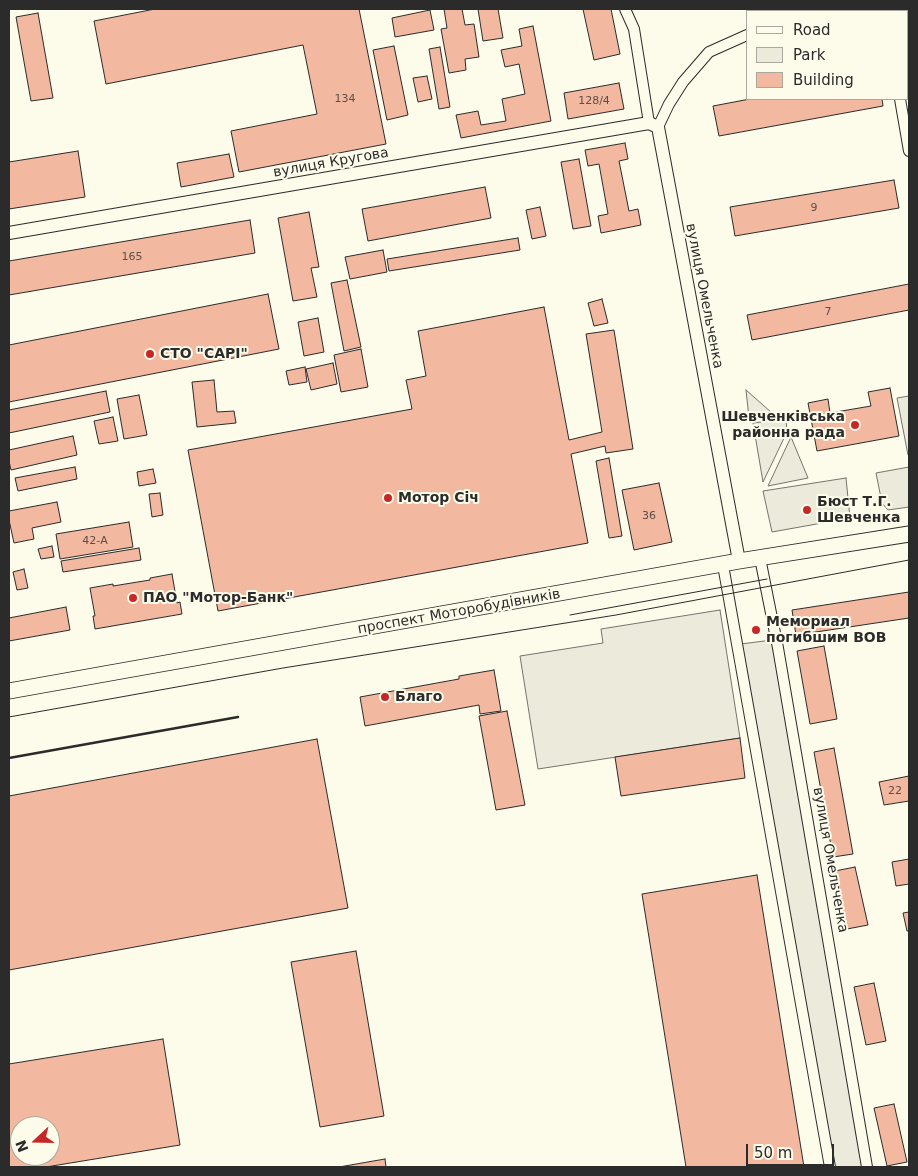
<!DOCTYPE html>
<html>
<head>
<meta charset="utf-8">
<style>
  body { margin:0 }
  #map { position:relative; width:918px; height:1176px; overflow:hidden; background:#fdfbea; font-family:"DejaVu Sans",sans-serif }
  canvas { display:block }
  .frame { position:absolute; inset:0; border:10px solid #2b2b2b; pointer-events:none }
  .legend { position:absolute; left:746px; top:10px; width:162px; height:90px; box-sizing:border-box; background:#fdfbea; border:1px solid #a9a89e; margin:0; padding:6px 9px; list-style:none; font-size:15px; color:#2b2b2b }
  .legend li { display:flex; align-items:center; gap:10px; height:25px }
  .legend b { width:25px; border:1px solid #a9a89e }
  .north { position:absolute; left:10px; top:1116px; width:50px; height:50px; box-sizing:border-box; background:#fdfbea; border:1px solid #a9a89e; border-radius:50%; rotate:249deg; font-size:14px; font-weight:700; line-height:20px; text-align:center; color:#2b2b2b }
  .north::after { content:''; display:block; margin:auto; width:18px; height:22px; background:#c62828; clip-path:polygon(50% 0,100% 100%,50% 72%,0 100%) }
  .scale { position:absolute; left:746px; top:1144px; width:88px; height:22px; box-sizing:border-box; border:2px solid #2b2b2b; border-top:0; padding-left:6px; font-size:15px; line-height:18px; white-space:nowrap; color:#2b2b2b; -webkit-text-stroke:4px #fdfbea; paint-order:stroke }
</style>
</head>
<body>
<div id="map">
<canvas width="918" height="1176"></canvas>
<div class="frame"></div>
<ul class="legend">
<li><b style="height:6px;background:#fdfbea"></b>Road</li>
<li><b style="height:14px;background:#ecebdb"></b>Park</li>
<li><b style="height:14px;background:#f2b8a0"></b>Building</li>
</ul>
<div class="north">N</div>
<div class="scale">50 m</div>
</div>
<script>
const g = document.querySelector('canvas').getContext('2d');
g.lineJoin = 'round';
function paint(path, color) {
  g.fillStyle = color;
  g.fill(path, 'evenodd');
}
function poly(rows) {
  const path = new Path2D();
  for (const r of rows) {
    path.moveTo(r[0], r[1]);
    for (let i = 2; i < r.length; i += 2) path.lineTo(r[i], r[i + 1]);
  }
  return path;
}
function stroke(path, color, width, dash) {
  g.strokeStyle = color;
  g.lineWidth = width;
  g.lineCap = dash ? 'butt' : 'round';
  g.setLineDash(dash || []);
  g.stroke(path);
}
function label(font, color, halo, rows, align = 'center') {
  g.font = font + ' "DejaVu Sans",sans-serif';
  g.lineWidth = 4;
  g.setLineDash([]);
  g.textBaseline = 'middle';
  g.strokeStyle = halo;
  g.fillStyle = color;
  for (const [text, x, y, turn = 0] of rows) {
    g.save();
    g.translate(x, y);
    g.rotate((+turn || 0) * Math.PI / 180);
    g.textAlign = isNaN(turn) ? turn : align;
    if (halo) g.strokeText(text, 0, 0);
    g.fillText(text, 0, 0);
    g.restore();
  }
}
const green = poly([
  [746,390,772,413,749,418,746,390],
  [909,396,909,455,908,455,897,398,909,396],
  [786,419,787,432,763,482,753,423,786,419],
  [791,437,808,478,768,486,791,437],
  [909,467,909,507,888,510,882,503,876,473,909,467],
  [846,478,850,518,772,532,763,491,846,478],
  [772,640,862,1167,835,1167,741,644,772,640]
]);
paint(green, '#ecebdb');
stroke(green, '#74746e', 1);
const parking = poly([
  [720,610,740,738,538,769,520,656,603,643,601,629,720,610]
]);
paint(parking, '#eceadb');
stroke(parking, '#74746e', 1);
const building = poly([
  [155,9,359,9,386,144,239,172,231,131,317,114,303,45,106,84,94,21,155,9],
  [444,9,462,9,465,25,474,24,479,57,465,59,466,70,449,73,441,29,447,28,444,9],
  [478,9,498,9,503,38,483,41,478,9],
  [583,9,611,9,620,54,594,60,583,9],
  [430,10,434,30,395,37,392,18,430,10],
  [38,13,53,98,31,101,16,17,38,13],
  [909,18,909,45,907,45,907,19,909,18],
  [533,26,551,121,461,138,456,115,478,111,481,125,506,121,502,99,525,94,519,64,505,67,501,50,522,46,519,29,533,26],
  [394,46,408,115,387,120,373,50,394,46],
  [440,47,450,107,439,109,429,49,440,47],
  [427,76,432,99,418,102,413,78,427,76],
  [619,83,624,109,568,119,564,93,619,83],
  [750,99,882,99,883,106,719,136,713,106,750,99],
  [625,143,628,159,619,161,629,211,638,209,641,225,601,233,598,216,608,214,599,164,588,166,585,150,625,143],
  [78,151,85,197,9,209,9,162,78,151],
  [229,154,234,177,181,187,177,163,229,154],
  [579,159,591,226,573,229,561,162,579,159],
  [894,180,899,208,735,236,730,207,894,180],
  [485,187,491,218,368,241,362,209,485,187],
  [540,207,546,236,532,239,526,210,540,207],
  [309,212,319,267,311,268,317,297,293,301,278,218,309,212],
  [250,220,255,253,9,295,9,261,250,220],
  [518,238,520,250,389,271,387,259,518,238],
  [383,250,387,272,350,279,345,257,383,250],
  [347,280,361,347,344,351,331,283,347,280],
  [909,284,909,310,752,340,747,315,909,284],
  [268,294,279,349,9,402,9,345,268,294],
  [602,299,608,323,594,326,588,303,602,299],
  [544,307,569,440,602,432,586,334,614,330,633,449,606,453,605,446,571,454,588,543,218,611,188,450,412,409,406,380,426,376,418,331,544,307],
  [318,318,324,352,304,356,298,322,318,318],
  [361,349,368,387,341,392,334,355,361,349],
  [333,363,337,384,311,390,306,369,333,363],
  [305,367,307,382,289,385,286,371,305,367],
  [214,380,217,412,234,411,236,423,197,427,192,382,214,380],
  [890,388,899,436,817,451,808,403,828,399,830,413,871,406,868,392,890,388],
  [106,391,110,412,9,433,9,410,106,391],
  [139,395,147,435,124,439,117,399,139,395],
  [113,417,118,441,99,444,94,421,113,417],
  [73,436,77,455,11,470,9,461,9,450,73,436],
  [609,458,622,536,609,538,596,461,609,458],
  [75,467,77,479,18,491,15,478,75,467],
  [153,469,156,483,139,486,137,472,153,469],
  [659,483,672,542,634,550,622,490,659,483],
  [160,493,163,515,152,517,149,494,160,493],
  [57,502,61,522,32,528,34,539,14,543,9,520,9,511,57,502],
  [129,522,133,547,60,559,56,534,129,522],
  [52,546,54,557,41,559,38,549,52,546],
  [139,548,141,560,63,572,61,561,139,548],
  [24,569,28,588,17,590,13,572,24,569],
  [172,574,177,603,180,602,182,614,95,629,93,616,95,616,90,588,113,584,113,586,150,580,150,578,172,574],
  [909,592,909,618,796,635,792,610,909,592],
  [66,607,70,630,9,641,9,618,66,607],
  [824,646,837,719,810,724,797,651,824,646],
  [494,670,501,711,480,714,479,705,365,726,360,697,459,679,459,676,494,670],
  [507,711,525,805,496,810,479,716,507,711],
  [740,738,745,778,621,796,615,757,740,738],
  [317,739,348,908,9,970,9,796,317,739],
  [834,748,853,854,833,857,814,752,834,748],
  [909,776,909,801,884,805,879,782,909,776],
  [909,859,909,884,896,886,892,862,909,859],
  [855,867,868,925,847,929,835,871,855,867],
  [757,875,804,1167,686,1167,642,894,757,875],
  [909,912,909,931,907,931,903,913,909,912],
  [356,951,384,1116,320,1127,291,962,356,951],
  [874,983,886,1041,866,1045,854,987,874,983],
  [163,1039,180,1145,46,1167,9,1167,9,1064,163,1039],
  [20,1126,50,1126,50,1156,20,1156,20,1126],
  [894,1104,907,1162,887,1166,874,1108,894,1104],
  [385,1159,386,1167,339,1167,385,1159]
]);
paint(building, '#f2b8a0');
stroke(building, '#2b2b2b', 1);
const minor = poly([
  [625,9,634,29,649,123],
  [816,11,824,9],
  [900,99,909,151],
  [658,127,669,104,683,82,709,52,747,35],
  [760,558,778,648,867,1167],
  [723,565,830,1167]
]);
const tertiary = poly([
  [9,233,649,123,658,127,739,561]
]);
const secondary = poly([
  [9,691,739,561,909,534]
]);
stroke(minor, '#2b2b2b', 12);
stroke(tertiary, '#2b2b2b', 14);
stroke(secondary, '#2b2b2b', 17);
stroke(minor, '#fdfbea', 10);
stroke(tertiary, '#fdfbea', 12);
stroke(secondary, '#fdfbea', 15);
stroke(poly([
  [570,615,767,579],
  [9,717,283,668,616,615,909,560]
]), '#2b2b2b', 1);
stroke(poly([
  [9,758,238,717]
]), '#2b2b2b', 2.5);
for (const [x, y, r, color] of [
  [150,354,5,"#c62828"],
  [855,425,5,"#c62828"],
  [388,498,5,"#c62828"],
  [807,510,5,"#c62828"],
  [133,598,5,"#c62828"],
  [756,630,5,"#c62828"],
  [385,697,5,"#c62828"]
]) {
  const dot = new Path2D();
  dot.arc(x, y, r, 0, 2 * Math.PI);
  g.fillStyle = color;
  g.fill(dot);
  stroke(dot, '#fdfbea', 2);
}
label('11px', '#5d4e48', null, [
  ["134",345,99],
  ["128/4",594,101],
  ["9",814,208],
  ["165",132,257],
  ["7",828,312],
  ["36",649,516],
  ["42-А",95,541],
  ["22",895,791]
]);
label('14px', '#2b2b2b', '#fdfbea', [
  ["вулиця Кругова",331,163,-10],
  ["вулиця Омельченка",704,296,79],
  ["проспект Моторобудівників",459,612,-10],
  ["вулиця Омельченка",830,860,80]
]);
label('bold 14px', '#2b2b2b', '#fdfbea', [
  ["СТО \"CAPI\"",160,354],
  ["Шевченківська",845,417,"right"],
  ["районна рада",845,433,"right"],
  ["Мотор Січ",398,498],
  ["Бюст Т.Г.",817,502],
  ["Шевченка",817,518],
  ["ПАО \"Мотор-Банк\"",143,598],
  ["Мемориал",766,622],
  ["погибшим ВОВ",766,638],
  ["Благо",395,697]
], 'left');
</script>
</body>
</html>
